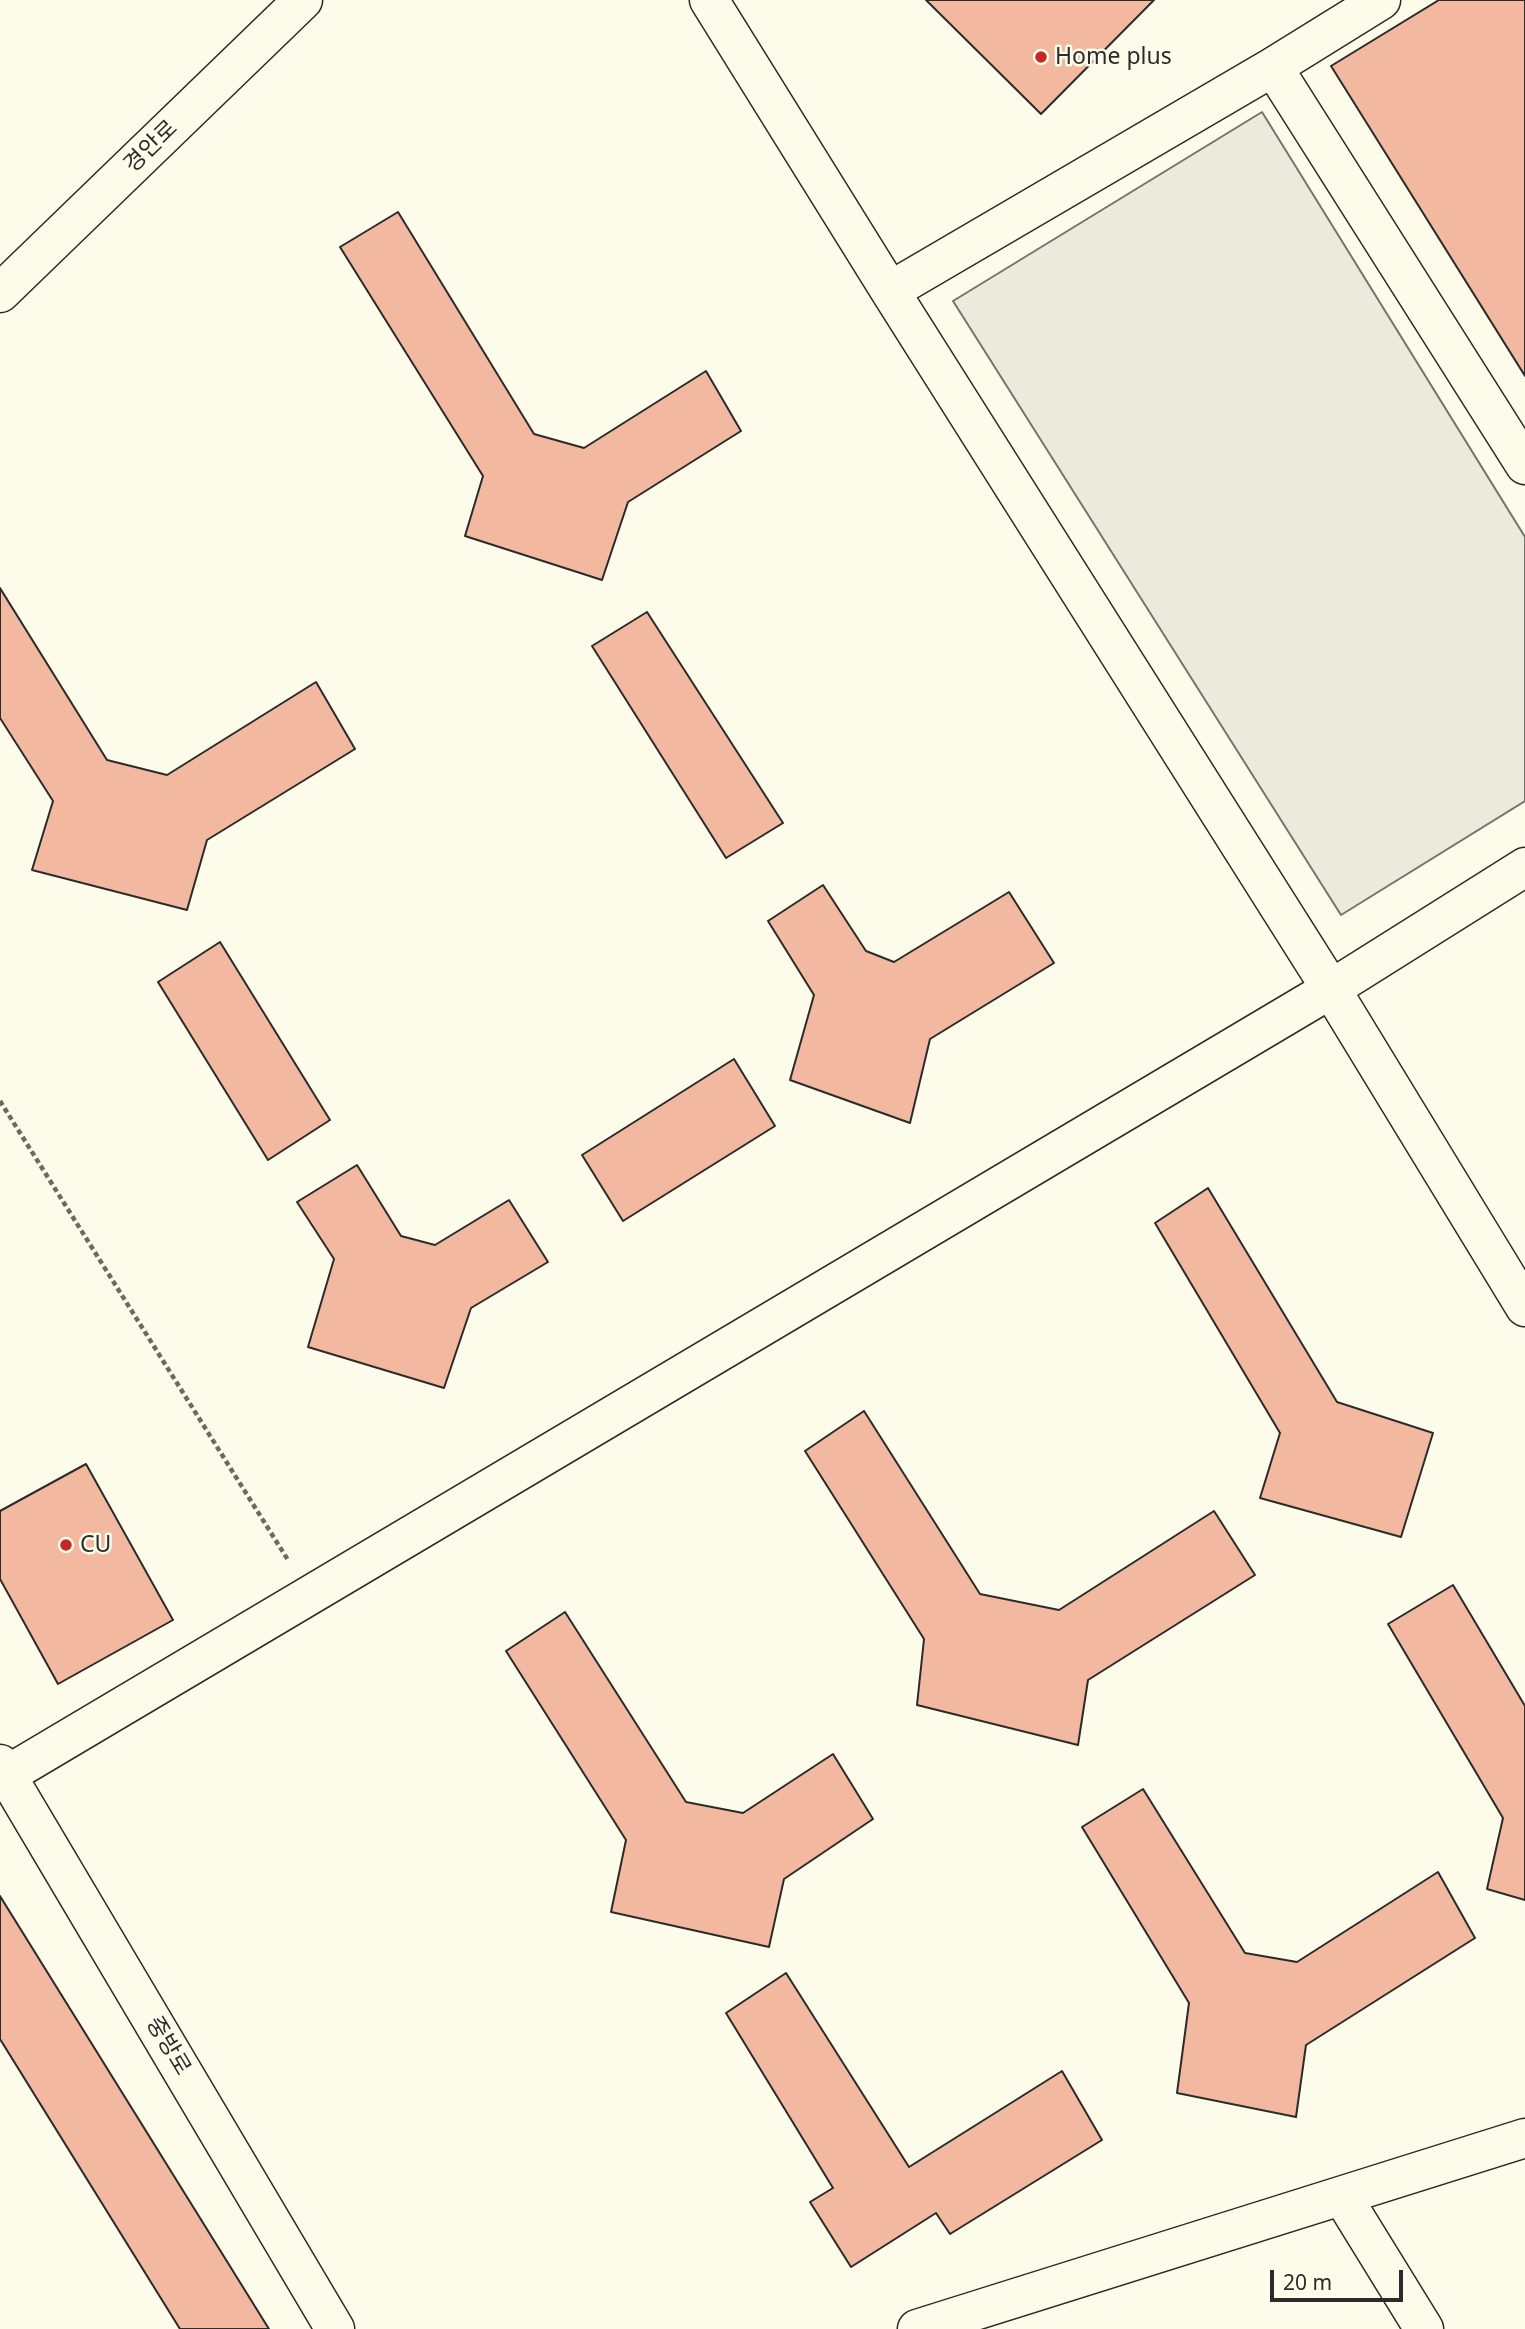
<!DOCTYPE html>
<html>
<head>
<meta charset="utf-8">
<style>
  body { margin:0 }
  #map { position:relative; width:1525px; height:2329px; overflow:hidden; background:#fdfbea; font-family:"Noto Sans",sans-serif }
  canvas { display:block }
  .scale { position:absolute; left:1270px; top:2270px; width:133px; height:32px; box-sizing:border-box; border:4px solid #2b2b2b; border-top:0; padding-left:9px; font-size:21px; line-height:24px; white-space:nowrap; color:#2b2b2b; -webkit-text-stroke:5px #fdfbea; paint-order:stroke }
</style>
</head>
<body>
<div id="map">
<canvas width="1525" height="2329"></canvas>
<div class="scale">20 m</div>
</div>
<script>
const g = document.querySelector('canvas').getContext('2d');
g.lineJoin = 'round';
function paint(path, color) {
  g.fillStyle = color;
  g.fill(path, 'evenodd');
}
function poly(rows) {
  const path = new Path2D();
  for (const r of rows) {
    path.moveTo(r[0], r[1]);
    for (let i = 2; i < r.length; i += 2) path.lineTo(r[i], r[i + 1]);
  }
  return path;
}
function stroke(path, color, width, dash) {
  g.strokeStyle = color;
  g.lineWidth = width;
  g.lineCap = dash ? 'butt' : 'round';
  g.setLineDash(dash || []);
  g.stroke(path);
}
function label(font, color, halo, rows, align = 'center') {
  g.font = font + ' "Noto Sans","Noto Sans KR",sans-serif';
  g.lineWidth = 5;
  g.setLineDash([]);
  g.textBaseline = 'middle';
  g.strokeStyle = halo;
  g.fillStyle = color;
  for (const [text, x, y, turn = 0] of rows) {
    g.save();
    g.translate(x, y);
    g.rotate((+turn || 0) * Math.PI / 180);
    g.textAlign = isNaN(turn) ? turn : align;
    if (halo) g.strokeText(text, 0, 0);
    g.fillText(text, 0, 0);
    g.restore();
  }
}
const green = poly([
  [1262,112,1525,537,1525,801,1341,915,953,301,1262,112]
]);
paint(green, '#ecebdb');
stroke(green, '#74746e', 2);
const building = poly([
  [926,0,1154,0,1041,114,926,0],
  [1439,0,1525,0,1525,376,1331,66,1439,0],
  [398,212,534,434,584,448,706,371,741,431,628,502,602,580,465,536,483,476,340,247,398,212],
  [0,588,107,760,167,775,316,682,355,749,207,840,187,910,32,870,53,801,0,718,0,588],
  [647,612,783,823,726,858,592,646,647,612],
  [823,885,866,951,894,962,1009,892,1054,963,930,1039,910,1123,790,1080,814,995,768,921,823,885],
  [220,942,330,1120,268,1160,158,982,220,942],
  [734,1059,775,1126,623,1221,582,1155,734,1059],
  [357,1165,401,1236,435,1245,509,1200,548,1262,471,1308,444,1388,308,1347,334,1259,297,1202,357,1165],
  [1208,1188,1337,1402,1433,1433,1401,1537,1260,1498,1280,1433,1155,1223,1208,1188],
  [864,1411,980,1594,1059,1610,1214,1511,1255,1575,1088,1680,1078,1745,917,1705,924,1639,805,1451,864,1411],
  [86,1464,173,1620,58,1684,0,1579,0,1511,86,1464],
  [1453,1585,1525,1706,1525,1900,1487,1889,1503,1818,1388,1624,1453,1585],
  [565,1612,686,1802,743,1813,833,1754,873,1819,784,1879,769,1947,611,1912,626,1840,506,1651,565,1612],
  [1143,1789,1245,1953,1297,1962,1438,1872,1475,1938,1306,2045,1296,2117,1177,2093,1189,2003,1082,1827,1143,1789],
  [0,1896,269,2329,180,2329,0,2039,0,1896],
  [786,1973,909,2167,1062,2071,1102,2140,950,2234,936,2213,851,2267,810,2202,833,2188,726,2013,786,1973]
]);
paint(building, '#f2b8a0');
stroke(building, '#2b2b2b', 2);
const minor = poly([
  [709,0,890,291,1331,989,1525,1307],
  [1273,67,1381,0],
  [890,291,1273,67,1525,465],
  [0,1764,335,2329],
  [0,1779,1331,989,1525,867],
  [1342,2196,1424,2329],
  [917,2329,1525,2138]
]);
const major = poly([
  [0,293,303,0]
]);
stroke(minor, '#2b2b2b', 41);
stroke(major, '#2b2b2b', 41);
stroke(poly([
  [0,1101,288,1560]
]), '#6a6964', 4.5, [5, 3.5]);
stroke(minor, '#fdfbea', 38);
stroke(major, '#fdfbea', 38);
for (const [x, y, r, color] of [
  [1041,57,7,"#c62828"],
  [66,1545,7,"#c62828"]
]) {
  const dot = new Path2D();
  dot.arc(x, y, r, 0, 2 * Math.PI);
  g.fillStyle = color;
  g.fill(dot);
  stroke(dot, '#fdfbea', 2.5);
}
label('23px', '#2b2b2b', '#fdfbea', [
  ["Home plus",1055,57],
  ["CU",80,1545]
], 'left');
label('23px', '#2b2b2b', '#fdfbea', [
  ["경안로",151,147,-44],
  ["중방로",168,2046,59]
]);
</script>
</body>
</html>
